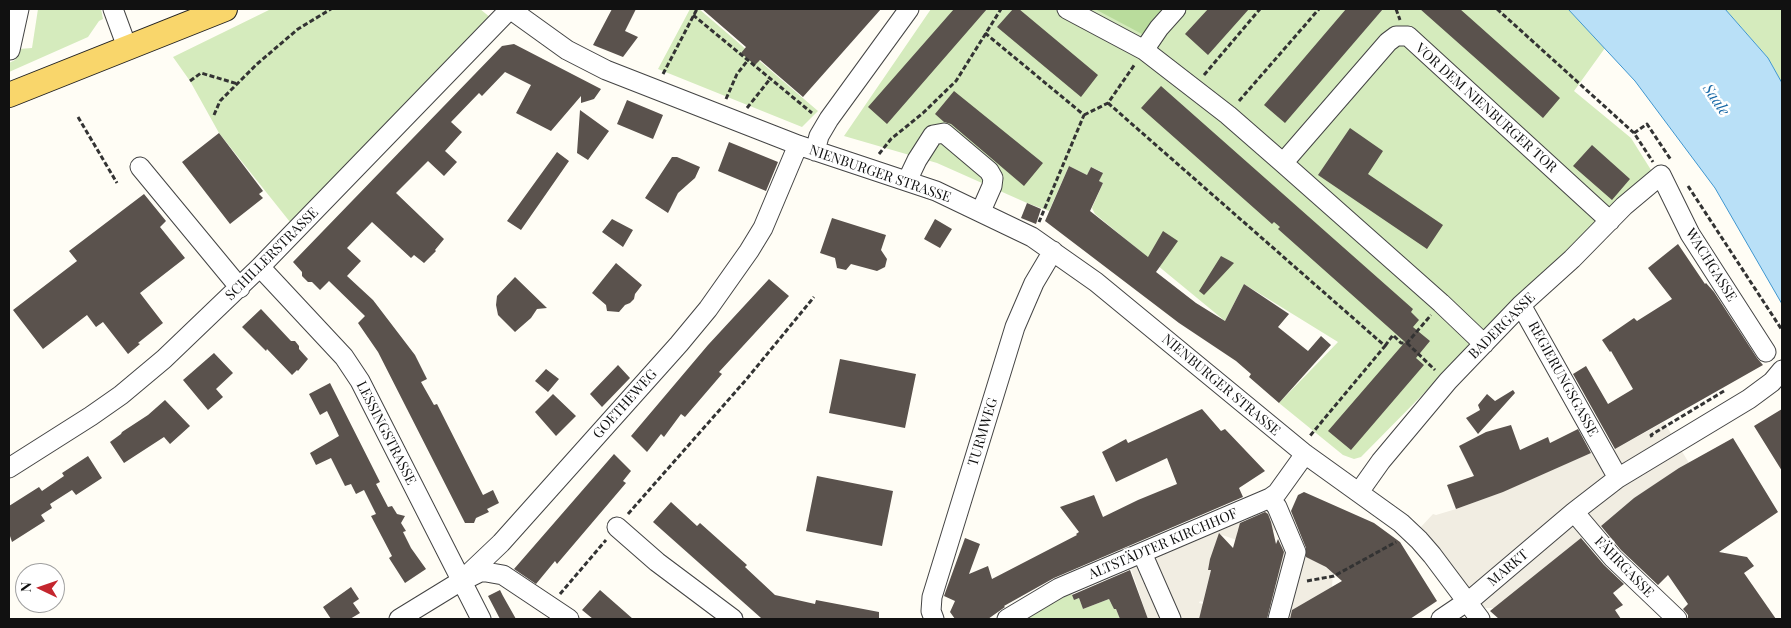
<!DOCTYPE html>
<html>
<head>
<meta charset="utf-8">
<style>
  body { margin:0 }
  #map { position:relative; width:1791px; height:628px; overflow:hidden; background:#fffdf5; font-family:"Playfair Display",serif }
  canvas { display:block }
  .frame { position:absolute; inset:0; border:10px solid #111; pointer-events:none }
  .north { position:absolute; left:15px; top:563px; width:50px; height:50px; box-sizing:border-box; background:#fff; border:1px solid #a0a0a0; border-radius:50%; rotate:273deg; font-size:14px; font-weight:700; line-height:20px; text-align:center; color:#111 }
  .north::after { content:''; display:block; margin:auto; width:18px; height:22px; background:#c4262e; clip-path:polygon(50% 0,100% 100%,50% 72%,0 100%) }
</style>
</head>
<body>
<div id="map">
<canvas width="1791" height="628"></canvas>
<div class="frame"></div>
<div class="north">N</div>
</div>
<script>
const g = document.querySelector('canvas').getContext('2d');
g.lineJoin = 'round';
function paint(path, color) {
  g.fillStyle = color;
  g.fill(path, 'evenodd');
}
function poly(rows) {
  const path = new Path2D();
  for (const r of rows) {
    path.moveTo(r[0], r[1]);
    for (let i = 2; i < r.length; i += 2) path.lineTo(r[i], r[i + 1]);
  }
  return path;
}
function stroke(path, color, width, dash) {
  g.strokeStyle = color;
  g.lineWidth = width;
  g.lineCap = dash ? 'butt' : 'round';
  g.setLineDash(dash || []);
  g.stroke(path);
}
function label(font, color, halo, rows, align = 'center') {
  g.font = font + ' "Playfair Display",serif';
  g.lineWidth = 5;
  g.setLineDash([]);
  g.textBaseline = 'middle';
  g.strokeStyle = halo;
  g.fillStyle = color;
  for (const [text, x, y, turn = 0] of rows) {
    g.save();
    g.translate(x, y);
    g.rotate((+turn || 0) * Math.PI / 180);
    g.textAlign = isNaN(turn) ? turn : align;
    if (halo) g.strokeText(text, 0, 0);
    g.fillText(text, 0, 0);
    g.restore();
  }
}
paint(poly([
  [38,9,101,9,103,19,99,21,88,37,9,72,9,63,15,60,19,49,32,48],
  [271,9,480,9,491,18,294,227,219,133,190,81,173,57],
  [690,9,699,9,818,111,802,127,658,69],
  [931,9,1568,9,1605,48,1574,91,1631,138,1651,170,1509,307,1361,457,1354,459,1343,455,1279,403,1338,342,1244,284,1225,321,1095,214,1092,208,1103,183,1099,181,1102,172,1091,167,1087,175,1069,166,1049,211,1027,203,937,163,844,136],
  [1725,9,1782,9,1782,83,1768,58],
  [1072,594,1074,599,1079,598,1083,609,1109,599,1111,603,1114,603,1113,606,1114,609,1116,609,1120,619,1026,619,1035,608]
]), '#d5ebbd');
paint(poly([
  [1095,9,1165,9,1142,34]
]), '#b9dc9c');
paint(poly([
  [1664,422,1689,463,1634,498,1596,530,1587,534,1495,608,1485,608,1419,529,1433,514,1436,515,1456,509,1497,494,1593,452,1610,452],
  [1260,505,1294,513,1301,555,1318,562,1333,573,1332,587,1292,610,1295,616,1292,618,1292,619,1268,619,1265,617,1269,603,1272,604,1272,602,1270,601,1274,586,1277,587,1278,585,1274,583,1277,569,1281,570,1281,568,1277,567,1281,551,1283,550,1281,548,1282,543,1284,543,1283,532,1272,530,1269,522,1271,521,1270,519,1268,520,1265,513,1264,511,1262,514,1256,513,1246,516,1243,521,1240,521,1240,523,1242,524,1240,530,1238,530,1237,532,1237,540,1219,534,1208,570,1211,570,1203,602,1200,601,1199,603,1203,604,1199,619,1148,619,1130,566]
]), '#f1ede2');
const water = poly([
  [1568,9,1725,9,1768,58,1782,83,1782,304,1715,188,1635,81,1568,9]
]);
paint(water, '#b9e0f7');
stroke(water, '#3f96cf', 1);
paint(poly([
  [612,9,636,9,625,31,638,37,623,57,593,45],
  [702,9,881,9,803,97,760,60,755,65,741,53,746,47],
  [954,9,987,9,887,124,868,107],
  [1013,9,1019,9,1098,75,1081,97,997,27],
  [1208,9,1249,9,1208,55,1185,34],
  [1346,9,1383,9,1285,123,1264,105],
  [1420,9,1460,9,1560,98,1543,118],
  [514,44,601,89,594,99,581,103,581,96,551,131,516,113,531,85,505,72,482,96,479,93,451,122,462,132,445,151,457,162,444,176,428,161,396,193,444,239,435,250,436,251,424,263,414,255,411,258,372,222,347,248,361,261,347,276,373,300,415,355,427,379,421,382,434,405,437,404,483,495,493,490,499,503,487,509,489,512,476,518,474,523,465,523,378,352,358,323,365,316,329,281,320,290,312,282,308,282,302,276,302,272,293,262,502,46],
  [1161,86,1413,309,1411,312,1419,320,1413,327,1430,341,1416,358,1424,365,1351,450,1328,431,1405,342,1278,229,1280,227,1274,222,1272,224,1141,108],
  [954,91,1043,163,1024,186,951,124,944,122,935,114],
  [627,100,663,115,653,139,617,124],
  [580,110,609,131,588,160,577,153],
  [1350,128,1383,151,1368,174,1443,225,1427,249,1318,175],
  [219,133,263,191,259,194,263,198,230,224,182,162],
  [729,142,778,162,766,191,718,171],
  [1592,145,1630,179,1612,200,1573,166],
  [557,152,569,161,521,230,507,221],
  [672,157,677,157,700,167,695,178,678,193,668,213,645,198],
  [1069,166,1087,175,1091,167,1103,173,1099,181,1103,183,1090,211,1148,257,1163,231,1178,241,1156,272,1196,303,1225,321,1244,284,1289,314,1278,327,1308,351,1321,336,1331,345,1279,403,1249,377,1251,374,1236,361,1179,323,1045,221],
  [144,194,166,221,160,227,185,258,140,293,163,323,138,343,140,344,128,354,103,322,96,327,87,315,43,349,13,310,77,261,69,251],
  [1027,203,1041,209,1036,224,1021,218],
  [832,218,886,235,881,250,887,259,885,267,877,271,851,264,846,270,837,268,835,258,820,253],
  [612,219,633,230,623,247,602,232],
  [935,219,952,229,940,248,924,239],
  [1678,244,1705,284,1706,283,1714,292,1757,358,1763,365,1615,449,1573,374,1586,366,1608,404,1633,389,1611,351,1610,352,1602,340,1634,318,1637,321,1672,299,1648,268],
  [1221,256,1234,263,1204,295,1199,291],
  [616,263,642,285,635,294,634,299,630,303,625,305,619,312,607,311,606,305,592,293],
  [515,277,547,308,537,309,531,318,515,332,498,315,496,305,497,296],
  [769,279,789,296,719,372,722,374,685,417,681,414,664,437,661,434,647,452,631,436,708,345],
  [261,309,291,341,295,341,299,346,299,349,308,359,298,371,297,370,292,375,267,349,266,351,242,327],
  [214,353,233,373,216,389,223,397,208,410,183,380],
  [840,359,916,374,905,428,829,413],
  [618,365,630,378,602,407,590,394],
  [546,369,559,379,548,392,535,381],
  [330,383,380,482,376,484,388,507,392,506,397,514,405,516,401,523,406,531,403,532,411,548,426,569,405,583,389,558,392,556,371,516,376,514,364,490,356,494,351,484,345,486,331,458,316,465,310,453,339,436,327,411,320,415,309,394],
  [1513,390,1515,393,1478,434,1466,418,1480,410,1478,405,1487,394,1495,401],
  [553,394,576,416,556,436,535,412],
  [165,400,190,426,170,444,164,437,124,463,110,442,121,434,122,432,148,415],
  [1202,409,1221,431,1225,429,1265,471,1239,488,1243,497,1054,578,1004,606,1005,607,988,619,955,619,950,612,955,601,944,596,965,538,980,544,969,574,988,566,992,579,1077,535,1076,534,1079,532,1060,507,1094,495,1103,517,1138,500,1177,484,1167,458,1116,482,1102,452,1126,439,1128,443],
  [1782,409,1782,471,1754,426],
  [1511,425,1520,450,1548,437,1550,443,1578,429,1591,453,1503,492,1456,509,1447,485,1474,476,1459,446,1486,432],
  [1733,438,1778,512,1719,552,1747,557,1754,566,1744,573,1776,619,1688,619,1688,615,1683,609,1688,604,1668,575,1658,585,1621,550,1601,526,1634,498,1679,468],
  [614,454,631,471,623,481,626,483,557,564,555,561,536,584,514,569],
  [88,456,102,478,76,495,72,490,50,504,52,508,41,515,45,521,12,542,9,533,9,506,39,487,42,491,64,476,62,473],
  [817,476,893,491,882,546,806,531],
  [1304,492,1374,523,1400,542,1437,601,1410,619,1290,619,1292,610,1342,581,1326,567,1306,557,1306,548,1291,511,1298,495],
  [671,502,697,526,700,523,747,565,745,567,775,595,815,604,816,600,879,612,879,619,761,618,653,522],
  [1265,512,1268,514,1271,522,1276,544,1278,539,1284,552,1267,619,1199,619,1211,570,1208,570,1210,559,1219,533,1233,548,1240,523],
  [1581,538,1604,565,1624,584,1613,593,1623,605,1615,610,1621,619,1499,619,1490,611],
  [1130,570,1148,619,1120,619,1116,609,1114,609,1109,599,1083,609,1079,598,1074,600,1072,595],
  [351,587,359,599,353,603,360,613,350,619,331,619,323,607],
  [500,590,503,596,516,619,500,619,488,596],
  [600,590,633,619,593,619,582,610]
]), '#5a524d');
const minor = poly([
  [113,9,127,47],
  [510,9,567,50,606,70,798,145,936,191,1032,237,1096,282,1305,454,1401,523,1419,540,1432,555,1480,619],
  [1067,9,1144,50],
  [1176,9,1159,28,1144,50,1228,115,1283,163,1441,303,1484,344],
  [9,50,10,50,19,9],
  [815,151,819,136,829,119,909,9],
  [1283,163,1388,42,1396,36,1408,36,1610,221],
  [140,167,240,288],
  [907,181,917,160,933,135,944,133,989,171,993,178,992,186,981,211],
  [260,267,344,357,360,381,481,619],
  [1521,305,1618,478],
  [9,468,91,416,121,395,164,359,260,267,510,9],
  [1359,492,1381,461,1448,381,1521,305,1572,259,1624,206,1661,175,1690,234,1766,352],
  [1270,498,1277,507,1296,552,1278,619],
  [1574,512,1613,558,1677,619],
  [617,527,657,562,733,619],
  [1142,553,1171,619],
  [466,579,480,572,486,572,503,575,569,619],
  [399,619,461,581,501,543,679,344,708,309,749,251,763,228,798,145],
  [934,619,931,611,932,597,1015,327,1034,283,1053,251],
  [1007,619,1059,588,1270,498,1277,493,1305,454],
  [1441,619,1475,596,1574,512,1618,478,1749,399,1772,382,1782,370]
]);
const major = poly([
  [9,95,225,9]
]);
stroke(minor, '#444', 21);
stroke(major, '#222', 26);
stroke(poly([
  [1396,9,1400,20],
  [1497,9,1634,133,1653,162],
  [693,15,812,113],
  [985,33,1084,115,1039,222],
  [663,74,697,9],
  [1204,75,1260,9],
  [190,81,201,73,238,84],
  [726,99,737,74,748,60],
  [1239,101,1319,9],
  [1108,103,1385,346,1309,437],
  [747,108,770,79],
  [214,115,220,101,257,64,298,29,331,9],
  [1084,115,1108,103,1135,64],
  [78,117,117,183],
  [1634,133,1647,124,1671,160],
  [879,154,891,139,923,113,956,81,1001,9],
  [1688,186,1782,330],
  [1407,343,1435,370],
  [1385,346,1393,335,1401,343,1407,343,1431,315],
  [1652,437,1651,435,1724,391],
  [628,514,745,381,814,297],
  [1307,581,1334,576,1396,542],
  [560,594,606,540]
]), '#333', 3, [5, 2.5]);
stroke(minor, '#fff', 19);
stroke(major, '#f9d66b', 24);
label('14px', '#111', '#fff', [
  ["VOR DEM NIENBURGER TOR",1486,108,42],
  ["NIENBURGER STRASSE",880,174,19],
  ["SCHILLERSTRASSE",272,254,-45],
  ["WACHGASSE",1711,265,58],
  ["BADERGASSE",1502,326,-45],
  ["REGIERUNGSGASSE",1563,379,61],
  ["NIENBURGER STRASSE",1221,385,40],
  ["GOETHEWEG",625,404,-48],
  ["TURMWEG",983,432,-73],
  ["LESSINGSTRASSE",386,433,63],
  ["ALTSTÄDTER KIRCHHOF",1163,544,-23],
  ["FÄHRGASSE",1624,567,46],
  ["MARKT",1508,568,-40]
]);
label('italic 15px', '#1768a6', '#fff', [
  ["Saale",1716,100,56]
]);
</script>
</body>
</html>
